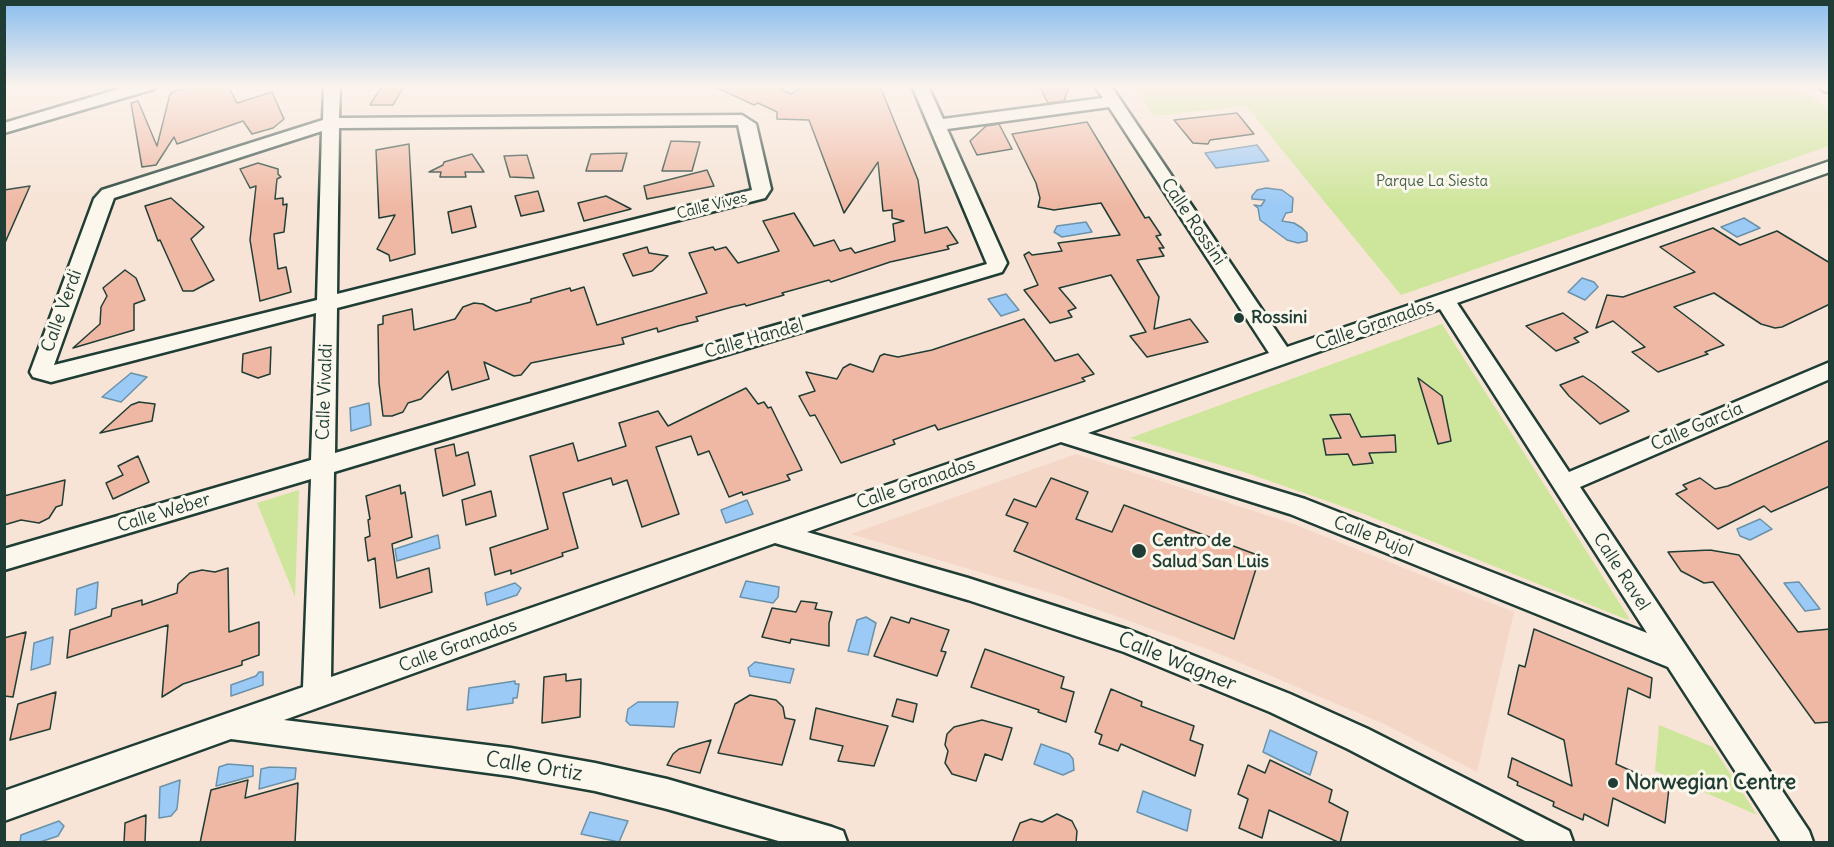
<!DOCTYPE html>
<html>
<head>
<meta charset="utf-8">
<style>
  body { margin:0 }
  #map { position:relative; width:1834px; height:847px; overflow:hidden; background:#f7e4d6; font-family:Delius,sans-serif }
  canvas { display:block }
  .frame { position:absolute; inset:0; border:6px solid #1f3d34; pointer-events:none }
</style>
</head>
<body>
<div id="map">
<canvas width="1834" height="847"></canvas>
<div class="frame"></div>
</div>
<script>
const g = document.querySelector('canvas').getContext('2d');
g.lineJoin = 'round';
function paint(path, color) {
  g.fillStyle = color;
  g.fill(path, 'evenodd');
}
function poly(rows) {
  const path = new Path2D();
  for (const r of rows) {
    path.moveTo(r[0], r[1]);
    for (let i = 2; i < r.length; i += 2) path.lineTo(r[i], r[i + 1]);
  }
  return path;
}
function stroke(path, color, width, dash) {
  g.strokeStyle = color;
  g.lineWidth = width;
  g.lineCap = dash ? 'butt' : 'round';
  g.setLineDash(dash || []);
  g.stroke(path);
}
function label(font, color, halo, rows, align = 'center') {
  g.font = font + ' Delius,sans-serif';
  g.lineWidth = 6;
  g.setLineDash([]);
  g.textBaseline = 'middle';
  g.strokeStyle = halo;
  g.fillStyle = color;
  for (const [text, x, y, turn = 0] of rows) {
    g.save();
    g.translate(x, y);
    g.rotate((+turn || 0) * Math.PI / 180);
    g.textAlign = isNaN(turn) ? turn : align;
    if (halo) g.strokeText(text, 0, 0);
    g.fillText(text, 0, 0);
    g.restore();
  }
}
paint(poly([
  [1076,454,1291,523,1514,612,1477,772,1384,724,1210,650,1057,595,851,534]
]), '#f5d7c7');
paint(poly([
  [1133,86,1796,86,1829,109,1829,146,1401,295,1246,106,1154,116],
  [1442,324,1629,618,1628,620,1364,514,1244,472,1130,438],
  [299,490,295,597,257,503],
  [1659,725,1713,747,1757,815,1655,771]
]), '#cee69b');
const water = poly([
  [1257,145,1269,161,1216,168,1205,153,1257,145],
  [1266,188,1282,190,1293,198,1292,212,1286,213,1282,221,1294,223,1302,228,1307,233,1307,241,1298,243,1287,240,1260,220,1258,208,1254,205,1261,206,1265,200,1252,199,1252,196,1257,190,1266,188],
  [1744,218,1760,228,1737,237,1721,227,1744,218],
  [1086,222,1092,232,1062,237,1054,232,1057,226,1086,222],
  [1582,278,1594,282,1598,287,1585,300,1568,292,1582,278],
  [1006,294,1019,310,1001,316,988,299,1006,294],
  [131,373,147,377,121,402,102,397,131,373],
  [369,403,371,425,351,431,350,408,369,403],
  [747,500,753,514,726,523,721,510,747,500],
  [1760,519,1772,529,1750,540,1740,536,1737,529,1760,519],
  [438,535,440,548,397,561,395,549,438,535],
  [746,581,779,587,778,597,773,603,740,597,746,581],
  [98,582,96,608,75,615,77,589,98,582],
  [1799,582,1820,609,1805,611,1784,583,1799,582],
  [515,583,521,588,517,595,487,605,485,593,515,583],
  [866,617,876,623,868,655,848,651,857,620,866,617],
  [53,637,50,664,31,670,34,643,53,637],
  [755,662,794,669,790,683,750,676,748,668,755,662],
  [259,672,263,672,263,685,231,696,231,685,256,676,259,672],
  [515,681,515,684,519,684,517,698,513,698,513,703,467,710,469,688,515,681],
  [638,702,678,702,674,727,630,725,626,721,628,709,638,702],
  [1270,730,1317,752,1310,775,1263,752,1270,730],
  [1041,744,1069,754,1073,759,1074,770,1063,775,1034,764,1041,744],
  [228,764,253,766,253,776,216,786,219,767,228,764],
  [270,767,296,768,295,779,259,789,261,769,270,767],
  [180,780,177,809,171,816,159,818,160,787,180,780],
  [1143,791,1191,810,1187,831,1137,812,1143,791],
  [590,812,628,821,619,842,581,834,590,812],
  [59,821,64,826,58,836,40,842,20,842,21,835,59,821]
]);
paint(water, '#9ccaf7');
stroke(water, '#6a92a9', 1.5);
const building = poly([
  [198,86,228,86,237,103,272,92,284,119,273,128,252,134,243,121,177,144,174,137,156,165,142,167,131,103,138,101,157,146,170,94,177,90,198,86],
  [382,86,404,86,393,105,370,105,382,86],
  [713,86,786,86,781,89,791,94,804,86,880,86,918,180,925,233,947,227,958,243,947,246,949,249,890,262,831,282,829,280,782,293,784,295,746,306,745,304,732,307,696,317,698,321,678,326,658,332,657,328,622,338,624,344,531,363,521,375,514,376,484,362,489,379,452,390,448,371,421,399,408,403,403,412,392,416,383,416,379,383,378,325,383,324,383,316,412,309,414,330,455,319,463,307,474,303,483,304,496,311,531,302,531,299,570,288,571,291,584,287,597,325,707,293,689,253,713,247,715,250,726,247,738,263,779,251,763,221,794,213,814,246,834,240,840,251,851,248,855,253,895,241,893,224,904,221,892,218,892,210,883,211,878,162,844,213,809,120,777,119,777,112,758,103,754,105,713,86],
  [1039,86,1069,86,1064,101,1048,103,1039,86],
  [1237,113,1254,134,1210,140,1208,144,1193,143,1174,120,1237,113],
  [1087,122,1145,218,1149,217,1161,235,1156,236,1164,248,1159,248,1164,256,1137,260,1159,297,1154,329,1190,319,1208,342,1147,357,1130,336,1146,332,1111,275,1059,288,1076,308,1068,311,1072,317,1050,323,1024,290,1038,285,1024,255,1029,252,1032,255,1062,251,1058,243,1120,235,1101,203,1054,210,1038,207,1040,198,1036,183,1012,134,1087,122],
  [999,124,1012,149,977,155,970,141,986,126,999,124],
  [671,141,700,142,692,171,662,171,671,141],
  [409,144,415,254,390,261,389,255,377,249,395,215,379,218,376,150,409,144],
  [627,153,622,171,586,171,591,154,627,153],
  [472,154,484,172,465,172,466,177,440,177,441,172,429,172,443,165,444,162,472,154],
  [527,155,534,178,510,177,504,156,527,155],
  [258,163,278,169,278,174,281,177,277,179,275,199,283,198,283,205,287,204,284,232,274,234,278,269,286,267,291,292,260,301,250,240,256,186,250,188,240,169,258,163],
  [707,170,714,186,647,199,644,186,707,170],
  [30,186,4,245,4,190,30,186],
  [538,191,544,211,521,216,515,196,538,191],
  [606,196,631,209,584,221,578,203,606,196],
  [171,198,204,227,191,239,214,280,193,291,183,291,160,240,158,241,145,206,171,198],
  [471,206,476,227,452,233,448,212,471,206],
  [1713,228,1740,245,1777,231,1830,263,1830,304,1782,327,1775,328,1761,324,1714,293,1674,307,1724,345,1705,352,1708,354,1658,372,1632,352,1645,347,1613,321,1596,328,1607,295,1623,297,1695,272,1660,247,1713,228],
  [647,247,649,253,668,256,652,271,633,276,623,254,647,247],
  [125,270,136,278,145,300,134,304,134,330,73,348,100,324,101,307,107,296,103,288,125,270],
  [1563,313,1588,332,1574,338,1579,342,1556,351,1526,326,1563,313],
  [1024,319,1055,361,1078,354,1094,374,1082,378,1085,381,938,430,935,425,893,440,895,444,841,463,815,415,810,416,799,396,815,391,806,372,837,379,843,368,850,364,873,372,880,356,884,354,898,357,932,350,1024,319],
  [271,347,270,374,258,378,242,372,243,354,271,347],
  [1583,376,1595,384,1629,411,1600,424,1569,396,1560,385,1583,376],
  [1418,378,1442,396,1451,441,1438,444,1418,378],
  [746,388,758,404,764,402,768,408,771,407,802,470,787,475,790,480,743,495,742,492,729,497,709,451,698,455,691,436,656,447,679,514,642,527,627,480,613,485,611,478,563,493,578,548,562,553,563,556,511,574,511,570,495,575,490,548,548,529,530,456,573,443,578,461,626,446,619,423,658,411,668,426,746,388],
  [139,402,155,404,152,421,100,433,131,405,139,402],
  [1350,414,1361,437,1395,435,1396,452,1369,453,1373,463,1353,465,1348,454,1326,455,1323,439,1341,438,1330,415,1350,414],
  [1830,440,1830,486,1771,512,1764,506,1718,529,1676,494,1687,489,1683,485,1700,478,1715,489,1728,486,1830,440],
  [454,444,456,456,468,452,475,485,443,496,435,449,454,444],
  [138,456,149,482,113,499,106,483,123,475,118,466,138,456],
  [1051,478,1088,492,1076,519,1112,532,1124,505,1260,556,1234,639,1014,551,1028,523,1006,515,1014,499,1036,507,1051,478],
  [65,480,62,505,56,507,49,518,39,523,21,520,4,525,4,496,65,480],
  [400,485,401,494,405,492,412,537,392,544,397,578,429,568,432,592,380,608,375,558,368,561,365,538,370,536,368,520,370,519,366,496,400,485],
  [491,491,496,516,466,525,462,500,491,491],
  [1710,550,1739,555,1798,632,1830,629,1830,722,1815,723,1713,582,1704,583,1681,571,1668,552,1710,550],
  [228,568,229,632,259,622,259,655,242,661,242,665,183,684,162,697,168,625,67,658,70,630,111,616,112,609,142,600,142,605,177,593,178,584,190,573,202,570,215,572,228,568],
  [801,601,817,603,815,609,832,612,829,623,829,646,791,639,790,643,762,637,772,608,796,612,801,601],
  [891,617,909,623,911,618,949,630,941,651,946,652,937,676,874,656,891,617],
  [1534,629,1652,678,1650,698,1628,688,1616,764,1669,788,1665,823,1613,798,1608,826,1584,814,1583,820,1553,806,1554,802,1517,785,1518,782,1508,777,1512,758,1572,786,1564,740,1508,714,1519,665,1525,667,1534,629],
  [26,632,13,697,4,696,4,638,26,632],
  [985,649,1064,677,1061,688,1074,692,1066,722,1038,712,1039,710,971,687,985,649],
  [566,674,566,681,581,679,580,717,542,723,544,677,566,674],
  [1111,689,1142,702,1141,706,1194,726,1190,740,1203,745,1195,776,1121,744,1118,751,1099,744,1102,735,1095,732,1111,689],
  [56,692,50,729,10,740,18,704,56,692],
  [750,695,776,700,783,707,785,718,795,720,782,765,718,753,735,704,750,695],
  [897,699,917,704,913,722,892,716,897,699],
  [816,708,888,726,874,766,838,761,843,746,810,739,816,708],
  [982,720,1012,728,1002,760,985,754,976,781,952,774,945,763,948,751,945,745,947,734,954,727,982,720],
  [711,740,700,773,667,765,673,754,679,749,711,740],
  [1270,760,1332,790,1329,802,1348,812,1340,843,1269,810,1262,838,1239,828,1248,799,1238,794,1248,765,1265,773,1270,760],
  [248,780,245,798,298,783,295,843,200,843,211,790,248,780],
  [1057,814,1072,821,1077,831,1076,843,1012,843,1020,823,1031,819,1042,822,1057,814],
  [146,815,145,843,124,843,125,823,146,815]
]);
paint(building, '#efb8a4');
stroke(building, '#1f3d34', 1.5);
const minor = poly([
  [129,86,156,86,154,89,4,133,4,123,129,86],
  [324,86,340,86,339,118,742,115,756,124,771,189,765,198,337,308,335,453,987,264,912,86,928,86,943,119,1103,98,1095,86,1111,86,1287,347,1830,161,1830,172,1457,303,1569,472,1830,362,1830,379,1580,487,1809,831,1813,842,1781,842,1668,667,1290,514,1061,442,807,532,968,578,1129,630,1290,694,1368,729,1569,831,1573,842,1527,842,1348,749,1270,712,1124,652,968,600,775,543,284,720,511,748,595,763,667,779,832,827,843,831,847,842,782,842,667,809,595,791,511,776,231,739,4,821,4,791,303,687,311,479,4,570,4,549,311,460,316,313,51,382,33,377,30,372,94,199,102,190,323,120,324,86],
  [1109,107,1269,353,331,677,334,472,1002,272,1007,263,947,129,1109,107],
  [738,125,752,190,337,294,339,128,738,125],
  [322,131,317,300,54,365,114,198,322,131],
  [1440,309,1556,491,1647,633,1305,499,1088,433,1440,309],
  [1819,86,1830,86,1830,93,1824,91,1819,86]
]);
stroke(minor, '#1f3d34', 5);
paint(minor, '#fbf7ec');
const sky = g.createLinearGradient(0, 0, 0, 205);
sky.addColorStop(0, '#89bdee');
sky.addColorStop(0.42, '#fbf3ed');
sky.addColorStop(1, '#fbf3ed00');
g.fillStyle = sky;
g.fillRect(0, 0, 1834, 205);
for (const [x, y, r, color] of [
  [1239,318,6,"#1f3d34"],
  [1139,551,8,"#1f3d34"],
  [1613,783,6,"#1f3d34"]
]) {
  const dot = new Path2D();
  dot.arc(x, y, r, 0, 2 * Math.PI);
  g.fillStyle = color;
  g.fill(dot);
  stroke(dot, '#fbf7ec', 2);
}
label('15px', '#425f49', '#fbf7ec', [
  ["Parque La Siesta",1432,182]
]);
label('15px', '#1f3d34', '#fbf7ec', [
  ["Calle Vives",712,206,-14]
]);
label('18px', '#1f3d34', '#fbf7ec', [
  ["Calle Rossini",1193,222,56],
  ["Calle Verdi",62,311,-70],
  ["Calle Granados",1375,325,-19],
  ["Calle Handel",754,339,-16],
  ["Calle Vivaldi",325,392,-88],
  ["Calle García",1697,427,-23],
  ["Calle Granados",916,484,-19],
  ["Calle Weber",164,513,-17],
  ["Calle Pujol",1373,537,21],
  ["Calle Ravel",1621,572,57],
  ["Calle Granados",458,646,-20]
]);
label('bold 18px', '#1f3d34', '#fbf7ec', [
  ["Rossini",1251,318],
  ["Centro de",1152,541],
  ["Salud San Luis",1152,562]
], 'left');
label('21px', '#1f3d34', '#fbf7ec', [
  ["Calle Wagner",1177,662,22],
  ["Calle Ortiz",534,767,9]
]);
label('bold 21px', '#1f3d34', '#fbf7ec', [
  ["Norwegian Centre",1625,783]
], 'left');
</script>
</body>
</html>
